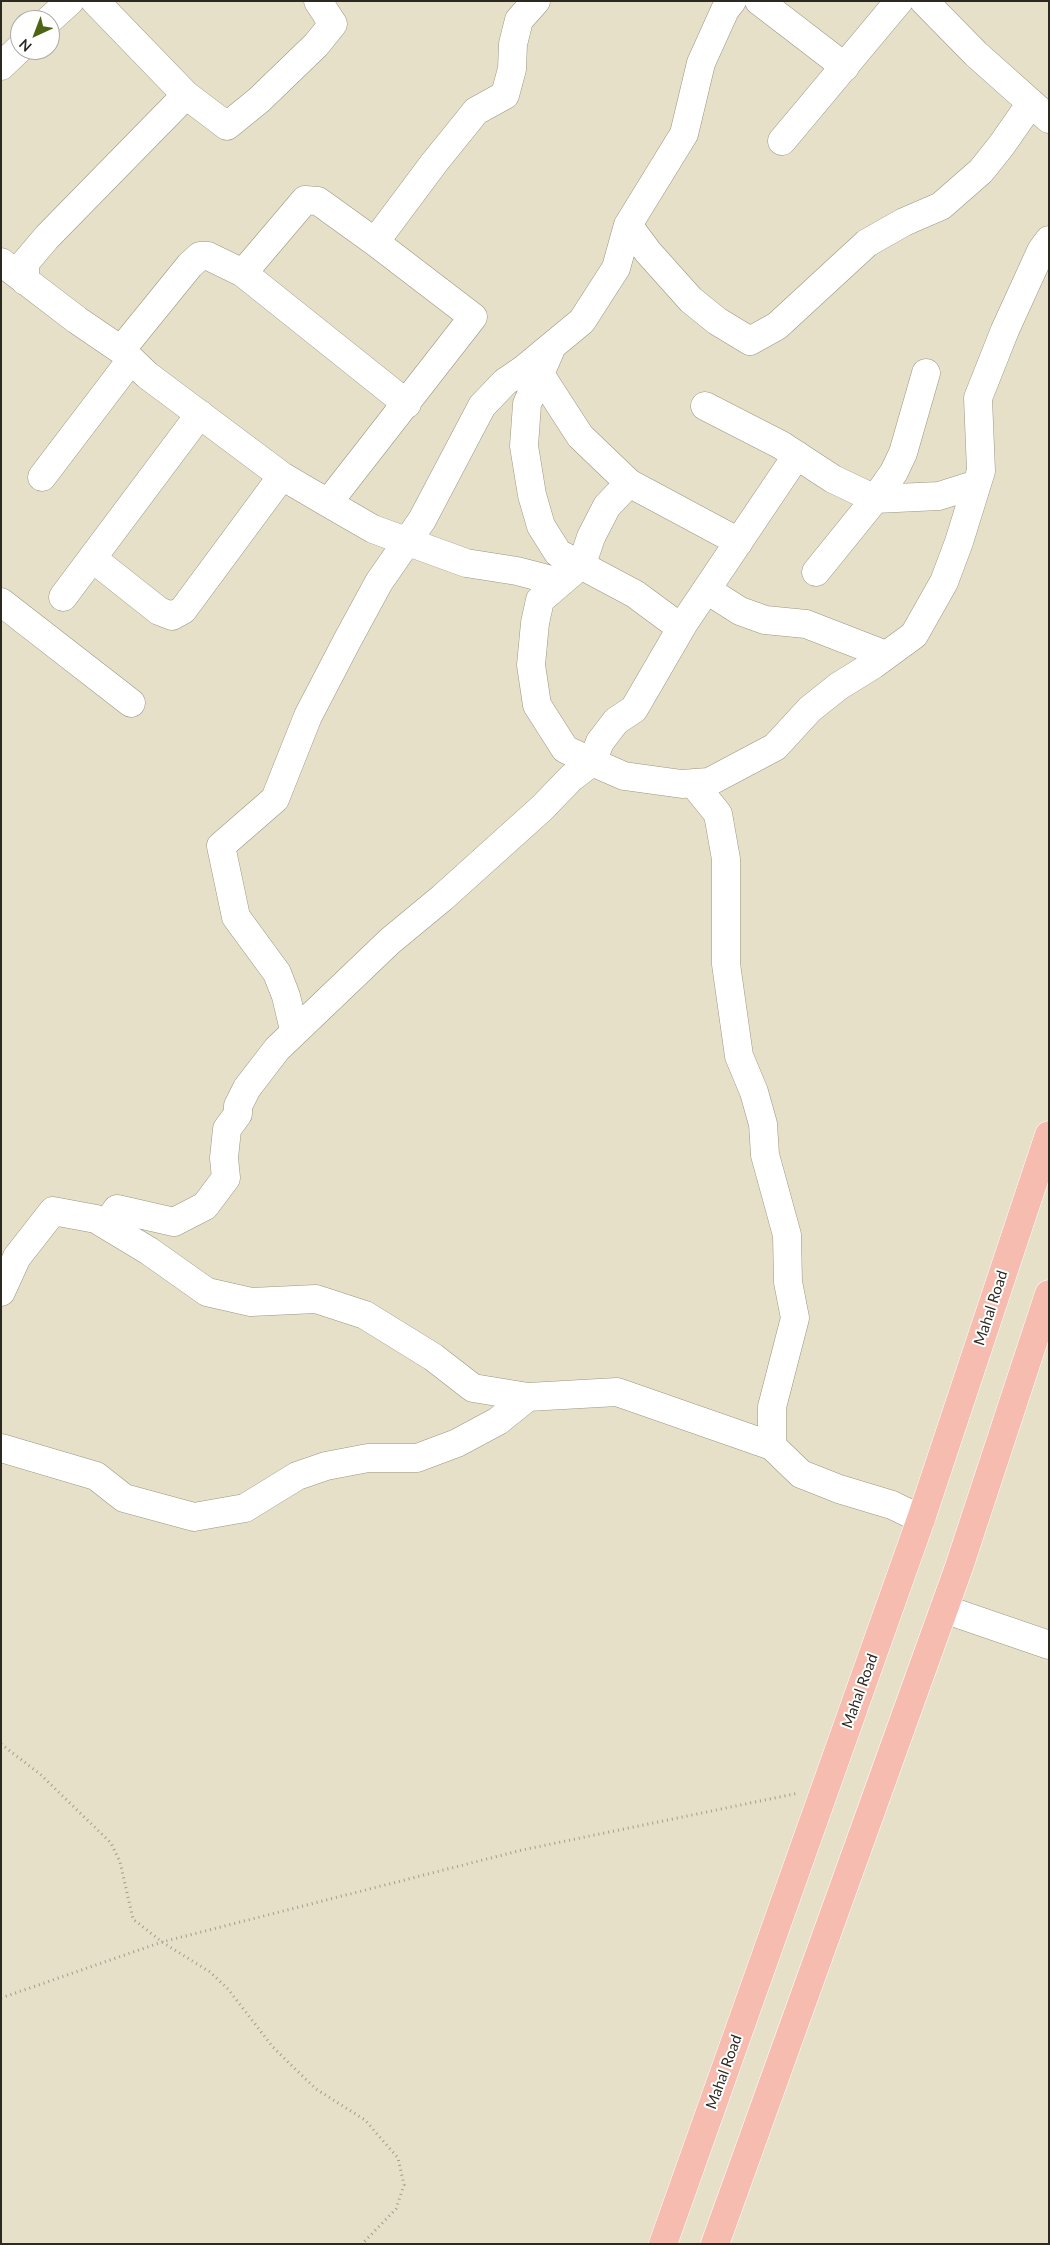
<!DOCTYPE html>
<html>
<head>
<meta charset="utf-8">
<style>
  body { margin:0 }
  #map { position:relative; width:1050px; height:2245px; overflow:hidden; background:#e6e0c9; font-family:Lato,sans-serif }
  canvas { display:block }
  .frame { position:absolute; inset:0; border:2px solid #2b2920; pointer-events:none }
  .north { position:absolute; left:10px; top:10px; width:50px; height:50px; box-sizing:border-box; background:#fff; border:1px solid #aaa9a6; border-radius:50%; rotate:223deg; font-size:14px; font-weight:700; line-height:20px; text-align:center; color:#2b2920 }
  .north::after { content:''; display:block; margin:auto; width:18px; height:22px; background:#4d6412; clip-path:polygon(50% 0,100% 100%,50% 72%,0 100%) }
</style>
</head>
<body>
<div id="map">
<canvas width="1050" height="2245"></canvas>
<div class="frame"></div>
<div class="north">N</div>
</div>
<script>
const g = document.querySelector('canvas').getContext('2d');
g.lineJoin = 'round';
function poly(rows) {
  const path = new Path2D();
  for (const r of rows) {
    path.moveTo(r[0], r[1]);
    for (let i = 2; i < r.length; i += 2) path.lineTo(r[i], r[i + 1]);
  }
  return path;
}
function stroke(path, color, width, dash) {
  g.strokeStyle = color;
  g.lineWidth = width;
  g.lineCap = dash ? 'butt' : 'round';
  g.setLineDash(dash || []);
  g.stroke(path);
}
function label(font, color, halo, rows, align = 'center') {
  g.font = font + ' Lato,sans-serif';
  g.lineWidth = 4;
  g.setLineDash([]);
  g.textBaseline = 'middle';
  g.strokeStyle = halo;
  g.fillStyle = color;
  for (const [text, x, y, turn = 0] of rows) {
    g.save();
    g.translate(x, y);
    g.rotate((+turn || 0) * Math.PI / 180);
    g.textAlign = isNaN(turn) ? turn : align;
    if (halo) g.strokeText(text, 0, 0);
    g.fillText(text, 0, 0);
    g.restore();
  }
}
const minor = poly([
  [95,1,186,95,227,126,259,100,316,45,333,24,318,1],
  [759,1,845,67],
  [924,1,976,54,1049,119],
  [49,20,70,1],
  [1,66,20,48],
  [782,141,899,1],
  [628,225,648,252,691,300,717,321,750,341,777,326,867,243,904,222,941,206,981,171,1001,146,1031,103],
  [1,262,77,320,121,350,147,375,282,476,328,503,373,529,466,563,517,571,559,582],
  [243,273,407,404],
  [25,281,25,263,47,237,186,95],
  [121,350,190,265,200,256,208,256,243,273,305,200,318,201,375,242,434,163,476,111,505,95,512,69,513,44,519,20,536,1],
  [550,351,527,404,524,446,532,495,541,526,558,553,635,594,681,628],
  [540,374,580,436,629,483,739,542],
  [705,406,781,445,833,479,875,499,894,472,903,453,926,373],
  [42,477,131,360],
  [629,483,607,506,591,537,582,564,540,600,535,623,531,665,537,705,565,749,592,762,624,776,682,784,709,782,775,747,810,709,839,686,873,665,914,635,944,582,959,542,981,471,978,398,1005,330,1041,251,1049,240],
  [328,503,473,317,375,242],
  [92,558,159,611,172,616,183,610,282,476],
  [816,572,875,499,939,496,977,484],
  [707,590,740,611,765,620,806,624,886,655],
  [63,597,200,414],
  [1,602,131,703],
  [693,783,718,814,726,859,726,964,739,1056,754,1092,763,1124,765,1155,787,1235,788,1282,795,1318,772,1407,772,1446,801,1474,839,1489,892,1505,921,1519],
  [294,1030,286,996,277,973,236,917,221,846,275,799,308,716,347,641,379,582,422,520,482,406,505,382,524,369,582,321,616,268,628,225,684,134,701,63,725,10,732,1],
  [106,1225,117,1209,174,1222,205,1206,226,1178,224,1158,227,1129,238,1114,238,1106,247,1088,277,1049,390,941,442,898,542,808,571,778,592,762,600,742,616,721,634,709,684,623,797,455],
  [1,1292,17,1257,53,1211,96,1219,149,1251,207,1292,251,1302,316,1299,365,1315,433,1357,473,1388,528,1397,617,1392,772,1446],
  [1,1448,96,1476,124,1498,194,1517,245,1508,297,1476,326,1466,368,1458,417,1458,457,1443,498,1421,528,1397],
  [944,1609,1049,1645]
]);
const major = poly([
  [663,2244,921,1519,1049,1135],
  [715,2244,959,1567,1049,1294]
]);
stroke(minor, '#9b9580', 29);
stroke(major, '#fff', 29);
stroke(poly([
  [1,1744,40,1774,111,1843,120,1862,133,1919,162,1942,210,1972,228,1989,272,2046,290,2064,316,2089,365,2120,398,2158,404,2185,396,2209,362,2244],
  [1,1998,162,1942,522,1850,799,1793]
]), '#a19d8b', 3, [1, 4]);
stroke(minor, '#fff', 28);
stroke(major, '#f7bcb0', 28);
label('15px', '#2b2920', '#fff', [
  ["Mahal Road",991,1308,-72],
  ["Mahal Road",860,1691,-70],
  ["Mahal Road",724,2072,-70]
]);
</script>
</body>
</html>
